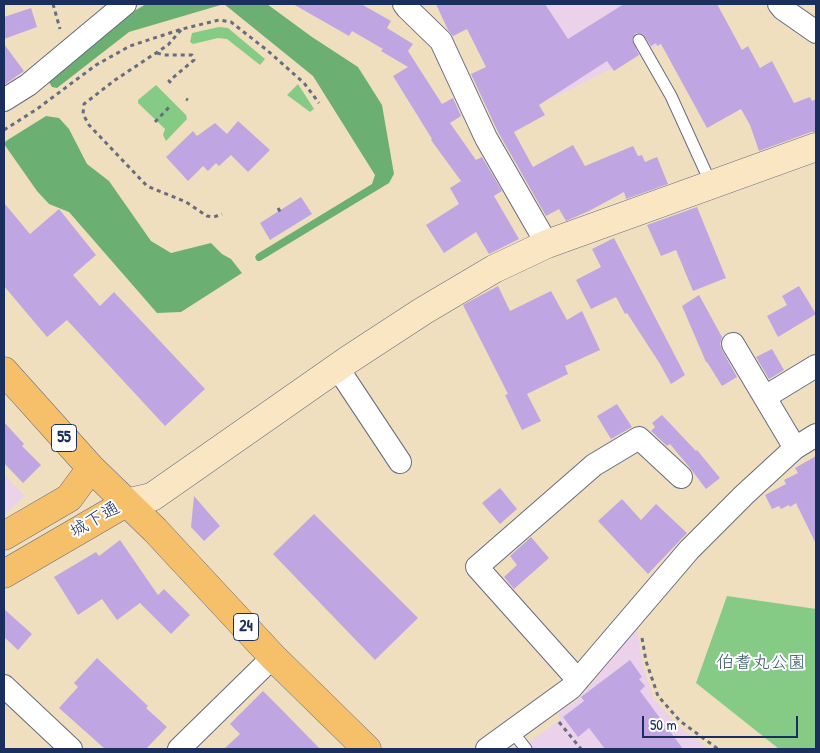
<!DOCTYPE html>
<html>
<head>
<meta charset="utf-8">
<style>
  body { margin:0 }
  #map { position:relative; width:820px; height:753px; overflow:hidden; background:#f0dfbf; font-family:"Patrick Hand",sans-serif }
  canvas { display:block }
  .frame { position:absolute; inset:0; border:5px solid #1b2f5e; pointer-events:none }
  .scale { position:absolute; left:642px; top:716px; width:156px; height:22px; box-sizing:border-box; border:2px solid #1b2f5e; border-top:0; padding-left:6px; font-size:15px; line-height:18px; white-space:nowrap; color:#1b2f5e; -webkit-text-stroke:4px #fff; paint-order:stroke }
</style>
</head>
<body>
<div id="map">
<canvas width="820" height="753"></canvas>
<div class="frame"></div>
<div class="scale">50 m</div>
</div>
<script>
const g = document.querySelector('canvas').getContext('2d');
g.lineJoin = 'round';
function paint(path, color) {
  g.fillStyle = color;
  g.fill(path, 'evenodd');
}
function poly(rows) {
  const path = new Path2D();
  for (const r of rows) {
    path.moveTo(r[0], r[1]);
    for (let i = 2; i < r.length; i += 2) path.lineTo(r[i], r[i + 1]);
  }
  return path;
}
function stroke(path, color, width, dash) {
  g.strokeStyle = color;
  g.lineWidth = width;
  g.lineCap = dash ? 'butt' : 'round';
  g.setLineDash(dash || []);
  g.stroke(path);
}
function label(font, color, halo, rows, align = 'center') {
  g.font = font + ' "Patrick Hand","Klee One",sans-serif';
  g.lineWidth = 4;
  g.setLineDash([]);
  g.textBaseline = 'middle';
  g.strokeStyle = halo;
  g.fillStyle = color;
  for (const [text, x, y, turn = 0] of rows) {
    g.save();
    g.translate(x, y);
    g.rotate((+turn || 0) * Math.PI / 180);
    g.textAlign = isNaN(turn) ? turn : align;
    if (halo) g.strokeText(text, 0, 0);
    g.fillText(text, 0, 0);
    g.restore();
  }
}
paint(poly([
  [497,4,719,4,657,46,551,99],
  [4,474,25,496,4,515],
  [637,628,642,661,653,698,680,728,710,749,519,749,561,719,558,713,579,699]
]), '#ecd1ea');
paint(poly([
  [219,27,228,28,265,59,260,65,227,39,218,38,193,44,190,42,192,33],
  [298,84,314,109,310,112,287,95],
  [156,85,186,115,187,119,166,141,163,135,165,129,138,103,138,100],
  [727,596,816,609,816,749,779,749,696,683]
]), '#85cb86');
paint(poly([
  [146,4,267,4,312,37,358,67,382,105,394,174,389,183,260,261,257,261,255,257,257,254,372,184,375,175,313,76,224,4,129,32,57,88,52,87,49,82,51,77,116,22],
  [46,116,59,118,69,129,87,164,109,181,151,241,171,253,211,243,222,254,231,259,242,273,181,312,157,313,69,212,49,204,37,191,4,144,6,141]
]), '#6caf73');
paint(poly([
  [293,4,361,4,391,21,387,28,413,44,408,51,442,104,453,98,461,116,450,123,476,160,482,157,502,191,494,196,519,239,489,254,476,232,444,253,426,225,459,204,450,188,461,181,431,140,432,139,393,76,408,67,381,51,383,49,352,31,349,36],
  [436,4,545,4,568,39,624,4,717,4,742,50,748,46,760,68,772,61,794,103,810,97,812,101,816,99,816,132,811,132,759,151,750,125,741,109,707,128,661,44,657,46,656,43,651,46,643,34,636,33,632,40,639,55,614,71,607,61,539,105,545,115,514,132,533,167,573,145,585,166,633,146,638,156,642,155,645,162,657,157,668,184,626,199,624,192,589,211,566,221,559,209,546,216,498,132,471,74,486,67,467,29,453,36,448,30],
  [31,8,37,27,4,39,4,17],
  [4,44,24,71,4,85],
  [238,121,270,150,248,172,231,155,219,166,216,163,208,171,203,166,188,181,166,157,193,131,197,136,215,123,227,134],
  [301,197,312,214,270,240,260,223],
  [4,203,30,234,59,209,96,255,73,275,100,306,114,292,205,389,165,426,67,320,47,337,4,286],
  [697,207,726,278,693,291,676,250,661,256,647,225],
  [614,238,685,375,671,384,660,364,627,313,625,314,616,297,591,309,576,280,601,267,592,249],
  [498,286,510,311,551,291,567,320,582,311,600,350,565,366,568,374,527,394,541,421,522,430,505,395,508,394,463,305],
  [799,286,816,314,778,337,767,316,787,305,782,296],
  [699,295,722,337,720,344,722,350,737,377,722,386,707,362,706,362,682,306],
  [772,349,784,370,769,379,756,357],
  [617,404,632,427,611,439,597,416],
  [662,415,696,451,697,450,720,478,706,489,690,468,670,444,667,446,651,431,655,427,652,423],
  [4,422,24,444,22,446,41,465,23,483,4,463],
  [816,456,816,544,796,503,790,507,789,505,781,509,779,506,772,509,765,495,786,484,784,480,798,473,795,468],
  [500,488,517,509,500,524,482,503],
  [194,496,220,526,204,541,191,527],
  [622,499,641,520,656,504,687,533,648,574,598,521],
  [314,514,418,618,375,660,273,554],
  [531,537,549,558,514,589,504,577,517,565,510,556],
  [120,540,158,595,164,589,190,615,171,634,140,603,117,620,102,599,78,615,54,577,96,552,99,556],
  [4,609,32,634,18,650,4,637],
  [97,658,148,706,146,708,167,727,146,749,105,749,59,708,78,687,74,683],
  [630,660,642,677,639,679,645,686,640,691,683,749,605,749,589,728,578,737,563,717,584,701,581,697],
  [263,691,284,712,320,749,224,749,240,734,230,724]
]), '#c0a5e3');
const lane = poly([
  [639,40,671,96,712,186],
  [512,731,526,749]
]);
const street = poly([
  [404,4,407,8,441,41,486,138,547,244],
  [779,4,783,9,816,32],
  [4,100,28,85,125,4],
  [733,344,795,448],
  [337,367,400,462],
  [765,397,816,366],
  [578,680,477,567,594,465,639,438,681,477],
  [4,686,71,749],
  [179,749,273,657],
  [487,749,571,688,689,550,745,494,795,448,816,435]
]);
const secondary = poly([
  [126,503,152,497,348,360,423,311,494,269,547,244,816,147]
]);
const primary = poly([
  [4,371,91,468,155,530,273,657,367,749],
  [4,536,69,498,91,468],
  [4,574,126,503]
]);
stroke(lane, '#666d80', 13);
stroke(street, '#666d80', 24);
stroke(secondary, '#666d80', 29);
stroke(primary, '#666d80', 29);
stroke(poly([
  [53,4,60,29],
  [181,30,168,45,115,80,84,104,83,114,89,125,147,186,186,202,207,216,214,217,222,214],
  [157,53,164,55,192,55,194,60,169,81,171,83],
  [186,99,188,100],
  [155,122,171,105],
  [4,130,37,109,96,65,130,46,182,29,219,20,231,22,268,51,304,83,319,103],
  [278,208,281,213],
  [642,638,646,661,658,696,680,721,718,749],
  [559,722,581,749]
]), '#666d80', 3, [4, 4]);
stroke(lane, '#fff', 11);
stroke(street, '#fff', 22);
stroke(secondary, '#fbe6c4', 28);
stroke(primary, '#f6c06b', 28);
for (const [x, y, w] of [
  [64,438,25],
  [246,627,25]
]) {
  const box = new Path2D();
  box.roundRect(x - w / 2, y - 13.5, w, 27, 4);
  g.fillStyle = '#fff';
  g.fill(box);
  stroke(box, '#1b2f5e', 1);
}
label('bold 16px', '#1b2f5e', null, [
  ["55",64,438],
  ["24",246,627]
]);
label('18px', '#1b2f5e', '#fff', [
  ["城下通",95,520,-30]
]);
label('18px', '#3b5e6a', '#fff', [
  ["伯耆丸公園",761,663]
]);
</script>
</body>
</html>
